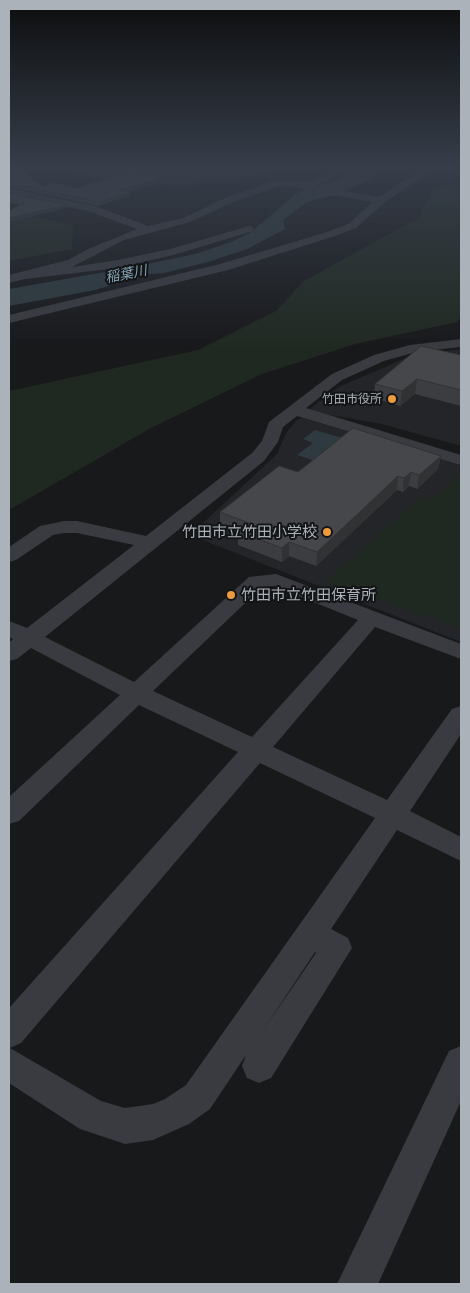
<!DOCTYPE html>
<html>
<head>
<meta charset="utf-8">
<style>
  body { margin:0 }
  #map { position:relative; width:470px; height:1293px; overflow:hidden; background:#18191b; font-family:Ubuntu,sans-serif }
  canvas { display:block }
  .frame { position:absolute; inset:0; border:10px solid #abb2ba; pointer-events:none }
</style>
</head>
<body>
<div id="map">
<canvas width="470" height="1293"></canvas>
<div class="frame"></div>
</div>
<script>
const g = document.querySelector('canvas').getContext('2d');
g.lineJoin = 'round';
function paint(path, color) {
  g.fillStyle = color;
  g.fill(path, 'evenodd');
}
function poly(rows) {
  const path = new Path2D();
  for (const r of rows) {
    path.moveTo(r[0], r[1]);
    for (let i = 2; i < r.length; i += 2) path.lineTo(r[i], r[i + 1]);
  }
  return path;
}
function stroke(path, color, width, dash) {
  g.strokeStyle = color;
  g.lineWidth = width;
  g.lineCap = dash ? 'butt' : 'round';
  g.setLineDash(dash || []);
  g.stroke(path);
}
function label(font, color, halo, rows, align = 'center') {
  g.font = font + ' Ubuntu,"Noto Sans JP",sans-serif';
  g.lineWidth = 4;
  g.setLineDash([]);
  g.textBaseline = 'middle';
  g.strokeStyle = halo;
  g.fillStyle = color;
  for (const [text, x, y, turn = 0] of rows) {
    g.save();
    g.translate(x, y);
    g.rotate((+turn || 0) * Math.PI / 180);
    g.textAlign = isNaN(turn) ? turn : align;
    if (halo) g.strokeText(text, 0, 0);
    g.fillText(text, 0, 0);
    g.restore();
  }
}
paint(poly([
  [461,349,461,446,382,424,307,411,339,387,410,356],
  [302,418,461,464,461,642,190,535,277,454,286,433,297,420]
]), '#242528');
paint(poly([
  [50,168,269,168,302,169,187,185,125,183],
  [461,184,461,317,457,322,355,344,262,374,151,428,9,510,9,391,198,350,276,311,304,281,418,218,434,188],
  [9,211,73,225,72,249,9,261],
  [458,477,461,478,461,628,325,582,423,495,433,498]
]), '#202921');
paint(poly([
  [357,168,385,168,377,170,372,178,360,184,334,195,307,202,283,220,285,229,247,249,208,262,164,273,149,274,95,290,9,306,9,289,133,267,195,254,231,242,250,233,297,193,339,179],
  [315,430,346,439,318,462,297,455,313,443,303,439]
]), '#2e3a3f');
stroke(poly([
  [444,169,461,173]
]), '#404246', 1, [1, 2]);
paint(poly([
  [340,168,353,168,315,186,379,197,424,168,436,168,385,202,356,228,335,236,228,270,9,323,9,315,220,264,327,232,348,224,373,202,304,190,299,187,278,186,231,203,190,222,124,240,72,267,118,260,170,249,249,226,253,227,253,231,177,254,118,268,25,279,9,283,9,275,68,260,88,249,137,229,88,211,9,194,9,188,95,206,148,226,183,218,223,199,274,181,310,181,340,168],
  [461,339,461,347,416,352,384,361,342,380,306,408,461,455,461,465,297,416,283,427,278,442,264,461,45,637,134,682,249,577,276,574,461,644,461,659,375,627,273,747,387,800,452,709,461,706,461,734,410,811,461,837,461,861,397,830,331,929,348,938,352,948,271,1078,259,1083,247,1078,242,1066,246,1055,210,1109,189,1124,153,1140,125,1144,80,1129,9,1083,9,1008,238,752,139,705,19,821,9,824,9,797,120,695,31,648,17,659,9,661,9,643,13,639,9,637,9,621,27,628,134,545,77,533,64,533,53,535,16,560,9,562,9,547,40,526,64,521,77,521,146,536,252,453,262,441,269,422,332,374,374,355,410,345,461,339],
  [274,586,358,620,252,737,153,691,262,587,274,586],
  [260,763,375,818,186,1085,165,1099,153,1104,125,1108,101,1101,10,1048,21,1043,260,763],
  [315,952,316,953,262,1032,315,952],
  [461,1046,461,1101,378,1284,337,1284,449,1051,461,1046]
]), '#3a3b40');
paint(poly([
  [9,168,43,187,77,188,160,180,158,181,158,183,128,191,130,195,99,206,9,187],
  [9,193,67,208,20,205,9,202],
  [461,355,461,406,415,394,400,406,374,398,375,384],
  [441,456,438,469,417,489,409,486,403,492,397,490,316,566,289,556,282,562,238,545,238,532,220,526,220,512,298,472]
]), '#3b3d40');
paint(poly([
  [160,177,160,180,158,181,158,183,120,194,120,190],
  [129,192,130,195,99,206,99,202],
  [67,205,67,208,9,222,9,218],
  [417,379,415,394,400,406,402,391],
  [441,456,438,469,417,489,419,475],
  [411,472,409,486,403,492,404,478],
  [398,476,397,490,316,566,317,552],
  [289,542,289,556,282,562,282,548]
]), '#303234');
const building = poly([
  [9,168,19,168,43,187,54,183,77,188,133,171,160,177,154,179,158,180,120,190,129,192,99,202,9,184,9,168],
  [9,193,67,205,9,218,9,211,24,203,9,199,9,193],
  [421,346,461,355,461,390,417,379,402,391,375,384,421,346],
  [353,428,441,456,419,475,411,472,404,478,398,476,317,552,289,542,282,548,238,531,249,523,220,512,279,466,298,472,353,428]
]);
paint(building, '#45474b');
stroke(building, '#303234', 1);
const sky = g.createLinearGradient(0, 0, 0, 349);
sky.addColorStop(0, '#0d0e0f');
sky.addColorStop(0.48, '#373e4a');
sky.addColorStop(1, '#373e4a00');
g.fillStyle = sky;
g.fillRect(0, 0, 470, 349);
for (const [x, y, r, color] of [
  [392,399,5,"#ee9b3d"],
  [327,532,5,"#ee9b3d"],
  [231,595,5,"#ee9b3d"]
]) {
  const dot = new Path2D();
  dot.arc(x, y, r, 0, 2 * Math.PI);
  g.fillStyle = color;
  g.fill(dot);
  stroke(dot, '#131416', 2);
}
label('12px', '#abb2ba', '#131416', [
  ["竹田市役所",382,399]
], 'right');
label('italic 14px', '#83a3b4', '#131416', [
  ["稲葉川",126,274,-11]
]);
label('15px', '#abb2ba', '#131416', [
  ["竹田市立竹田小学校",317,532],
  ["竹田市立竹田保育所",241,595,"left"]
], 'right');
</script>
</body>
</html>
